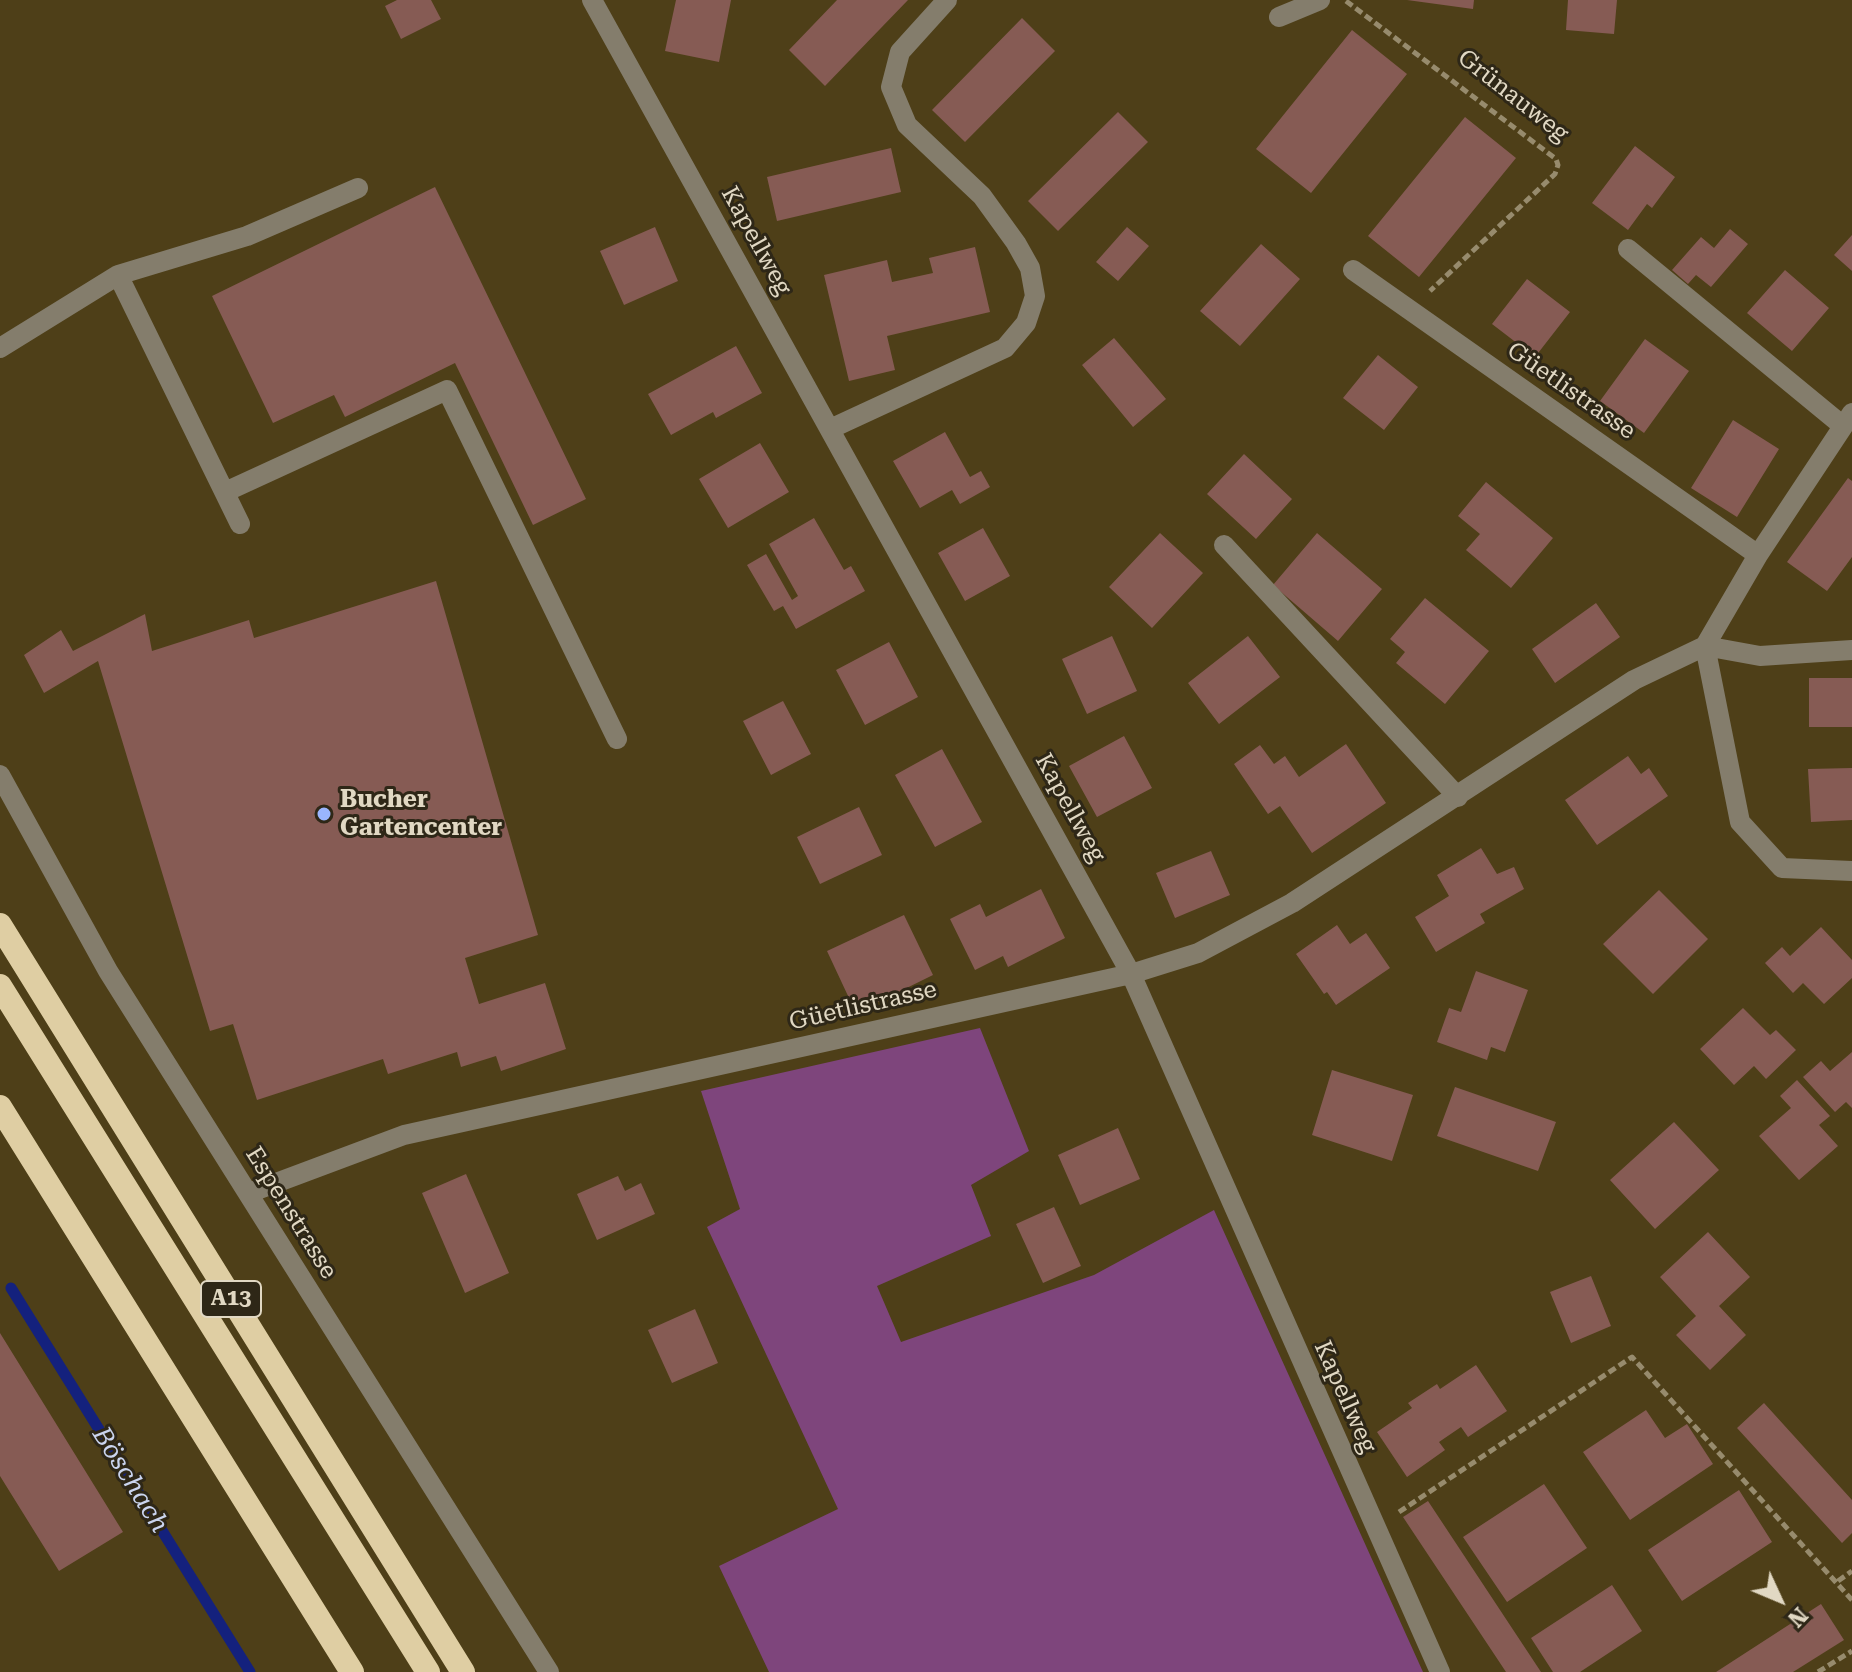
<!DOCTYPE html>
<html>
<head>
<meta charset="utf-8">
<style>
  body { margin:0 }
  #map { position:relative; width:1852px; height:1672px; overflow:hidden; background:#4e3f18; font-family:"Roboto Serif",serif }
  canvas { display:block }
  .north { position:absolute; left:1740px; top:1560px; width:80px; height:80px; -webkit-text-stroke:6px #2e2717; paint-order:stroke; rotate:134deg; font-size:22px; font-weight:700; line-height:32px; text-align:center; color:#e1d8c3 }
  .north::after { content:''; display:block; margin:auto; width:28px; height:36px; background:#e1d8c3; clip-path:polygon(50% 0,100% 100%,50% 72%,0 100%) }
</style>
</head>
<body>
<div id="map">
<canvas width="1852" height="1672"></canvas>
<div class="north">N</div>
</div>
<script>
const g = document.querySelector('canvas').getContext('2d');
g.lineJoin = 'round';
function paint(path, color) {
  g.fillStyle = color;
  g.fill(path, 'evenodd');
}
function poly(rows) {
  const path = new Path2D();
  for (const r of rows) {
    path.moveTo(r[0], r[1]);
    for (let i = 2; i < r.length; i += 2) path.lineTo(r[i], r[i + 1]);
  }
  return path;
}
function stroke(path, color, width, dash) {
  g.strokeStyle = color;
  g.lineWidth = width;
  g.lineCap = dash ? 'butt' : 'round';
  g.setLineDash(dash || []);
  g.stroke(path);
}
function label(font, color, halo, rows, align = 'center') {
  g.font = font + ' "Roboto Serif",serif';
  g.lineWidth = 6;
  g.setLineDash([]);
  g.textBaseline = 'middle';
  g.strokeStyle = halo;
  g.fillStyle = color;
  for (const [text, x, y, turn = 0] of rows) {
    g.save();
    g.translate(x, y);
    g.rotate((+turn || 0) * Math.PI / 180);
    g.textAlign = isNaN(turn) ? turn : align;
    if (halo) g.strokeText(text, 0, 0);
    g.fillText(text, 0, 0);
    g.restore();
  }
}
paint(poly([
  [980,1028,1029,1151,971,1185,991,1236,877,1286,901,1342,1094,1275,1214,1210,1423,1672,769,1672,719,1566,838,1509,707,1227,740,1209,701,1091]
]), '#7e457c');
stroke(poly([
  [11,1288,250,1672]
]), '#14217d', 11);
paint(poly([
  [397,0,431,0,441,19,401,39,385,6],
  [676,0,731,0,719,62,665,51],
  [837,0,908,0,825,86,789,50],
  [1407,0,1474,0,1473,9],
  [1568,0,1617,0,1614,34,1566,30],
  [1022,18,1055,51,965,142,932,110],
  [1352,30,1407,74,1311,193,1256,149],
  [1118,112,1148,142,1058,231,1028,201],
  [1465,117,1516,158,1419,277,1368,236],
  [1635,146,1675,177,1652,208,1647,204,1628,230,1592,203],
  [891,148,901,192,777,221,767,177],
  [435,187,586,499,533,525,455,363,345,417,334,395,273,423,212,296],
  [655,227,678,281,624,305,600,251],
  [1127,227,1149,246,1118,281,1096,262],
  [1730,229,1748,244,1711,287,1696,275,1688,284,1672,270,1701,237,1714,248],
  [1852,235,1852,271,1834,255],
  [1261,244,1300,279,1240,346,1200,311],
  [975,247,990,312,887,336,895,370,849,381,824,275,887,260,892,282,933,273,929,258],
  [1785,270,1829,308,1792,351,1747,313],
  [1527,279,1570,312,1535,357,1492,324],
  [1114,338,1166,399,1133,427,1082,365],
  [1645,339,1689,371,1644,433,1600,401],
  [736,346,762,393,716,418,713,412,671,435,648,394],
  [1378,355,1418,387,1384,430,1343,398],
  [1733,420,1779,449,1737,517,1691,488],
  [945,432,970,477,981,471,990,487,960,504,952,490,920,508,893,461],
  [760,443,789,492,728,528,699,479],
  [1244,454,1292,499,1256,539,1207,494],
  [1848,478,1852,481,1852,557,1827,591,1787,562],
  [1486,482,1553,538,1511,588,1466,550,1480,534,1458,516],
  [814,518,844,570,851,566,865,591,796,629,783,606,774,611,747,565,766,554,792,600,798,596,769,544],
  [983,528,1010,576,965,601,938,553],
  [1160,533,1203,573,1152,628,1109,587],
  [1317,533,1382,589,1338,641,1273,585],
  [436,581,538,935,465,958,479,1004,545,983,566,1049,501,1071,496,1056,461,1067,457,1052,388,1074,383,1059,257,1100,233,1024,210,1031,98,661,44,693,24,655,61,630,73,651,145,614,152,651,249,620,254,638],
  [1425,598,1489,651,1445,704,1396,663,1405,652,1390,639],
  [1596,603,1620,637,1555,683,1532,649],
  [1112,636,1137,691,1087,714,1062,659],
  [1248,636,1280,677,1219,724,1188,683],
  [889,642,918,697,865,725,836,670],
  [1809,678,1852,678,1852,727,1809,727],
  [783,701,811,754,771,775,743,721],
  [1124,736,1152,788,1097,817,1069,766],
  [1346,744,1386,803,1312,853,1280,806,1268,814,1234,764,1260,745,1274,764,1285,756,1299,777],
  [942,749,982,822,935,847,895,775],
  [1628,756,1641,774,1649,768,1668,796,1597,845,1565,800],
  [1852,768,1852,820,1811,822,1808,769],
  [859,807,882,855,820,884,797,837],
  [1481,848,1497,874,1514,867,1524,889,1480,914,1485,923,1436,952,1415,917,1449,896,1437,875],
  [1211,851,1230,895,1175,918,1156,873],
  [1041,889,1065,938,1008,967,1003,956,975,970,950,919,980,904,986,917],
  [1659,890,1708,939,1653,994,1603,944],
  [904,915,933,975,856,1013,827,951],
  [1337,925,1350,944,1366,933,1390,968,1336,1005,1327,992,1324,994,1296,954],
  [1821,927,1852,960,1852,978,1824,1004,1803,983,1793,993,1765,963,1782,947,1790,956],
  [1476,971,1528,990,1505,1052,1491,1047,1487,1060,1437,1042,1449,1008,1461,1012],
  [1743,1008,1770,1035,1776,1030,1796,1050,1766,1079,1754,1066,1734,1085,1700,1049],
  [1852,1052,1852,1108,1846,1102,1835,1112,1803,1077,1821,1061,1830,1071],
  [1332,1070,1413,1095,1392,1161,1312,1135],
  [1797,1080,1830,1116,1819,1125,1838,1146,1799,1180,1759,1136,1791,1108,1780,1096],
  [1455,1087,1556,1122,1538,1171,1437,1136],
  [1674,1122,1719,1170,1655,1229,1610,1180],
  [1118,1128,1140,1179,1080,1205,1058,1155],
  [466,1174,509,1273,465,1293,422,1193],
  [618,1176,625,1191,641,1183,655,1214,597,1240,577,1194],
  [1054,1207,1081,1266,1043,1283,1016,1224],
  [1708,1232,1750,1277,1719,1306,1746,1335,1710,1370,1676,1335,1696,1316,1660,1277],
  [1591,1276,1611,1326,1571,1343,1550,1292],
  [695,1309,718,1363,672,1383,648,1330],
  [0,1333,123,1532,59,1571,0,1476],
  [1476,1365,1507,1411,1468,1437,1461,1427,1439,1442,1445,1450,1407,1477,1377,1432,1412,1408,1408,1403,1437,1384,1440,1389],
  [1764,1403,1852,1500,1852,1533,1842,1543,1737,1428],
  [1646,1410,1665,1438,1687,1424,1713,1464,1630,1520,1583,1452],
  [1544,1484,1587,1548,1507,1602,1463,1537],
  [1739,1490,1772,1542,1682,1601,1648,1550],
  [1428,1501,1541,1672,1506,1672,1403,1517],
  [1612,1585,1642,1631,1580,1672,1553,1672,1531,1638],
  [1821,1604,1844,1640,1793,1672,1716,1672]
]), '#865b54');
stroke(poly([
  [1346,1,1556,159,1558,165,1555,174,1430,291],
  [1399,1512,1632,1357,1852,1600],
  [1838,1581,1852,1571],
  [1818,1672,1852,1651]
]), '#978b6d', 5, [8, 4]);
stroke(poly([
  [592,0,1131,974,1440,1672],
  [1279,17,1320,0],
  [1628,249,1843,426],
  [1353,270,1758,555],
  [118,275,247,236,358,188],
  [0,348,118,275,240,524],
  [830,429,1005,348,1026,323,1035,296,1030,268,1016,243,982,196,907,125,891,87,900,52,947,0],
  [225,492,447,390,617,739],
  [1224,545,1458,797],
  [1852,650,1760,656,1705,646,1740,822,1782,868,1852,871],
  [0,775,108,971,549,1672],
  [249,1193,404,1135,1131,974,1198,953,1292,903,1634,680,1705,646,1758,555,1852,413]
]), '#847d6c', 20);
stroke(poly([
  [0,925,463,1672],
  [0,986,428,1672],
  [0,1107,352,1672]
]), '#dfcea3', 24);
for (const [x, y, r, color] of [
  [324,814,8,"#9ab5fd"]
]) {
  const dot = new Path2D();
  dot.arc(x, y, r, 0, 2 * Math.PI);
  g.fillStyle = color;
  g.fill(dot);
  stroke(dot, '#2e2717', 3);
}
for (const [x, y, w] of [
  [231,1299,60]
]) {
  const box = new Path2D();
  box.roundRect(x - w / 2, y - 18, w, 36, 6);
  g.fillStyle = '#2e2717';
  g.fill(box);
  stroke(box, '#e1d8c3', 2);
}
label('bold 22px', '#e1d8c3', null, [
  ["A13",231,1299]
]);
label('24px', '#e1d8c3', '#2e2717', [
  ["Grünauweg",1513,96,38],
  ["Kapellweg",756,241,61],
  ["Güetlistrasse",1571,391,35],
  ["Kapellweg",1070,808,61],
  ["Güetlistrasse",863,1006,-13],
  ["Espenstrasse",291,1213,58],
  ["Kapellweg",1345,1397,66]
]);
label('bold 24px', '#e1d8c3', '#2e2717', [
  ["Bucher",340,800],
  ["Gartencenter",340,828]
], 'left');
label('italic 26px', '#cad4ee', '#2e2717', [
  ["Böschach",130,1480,58]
]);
</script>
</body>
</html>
